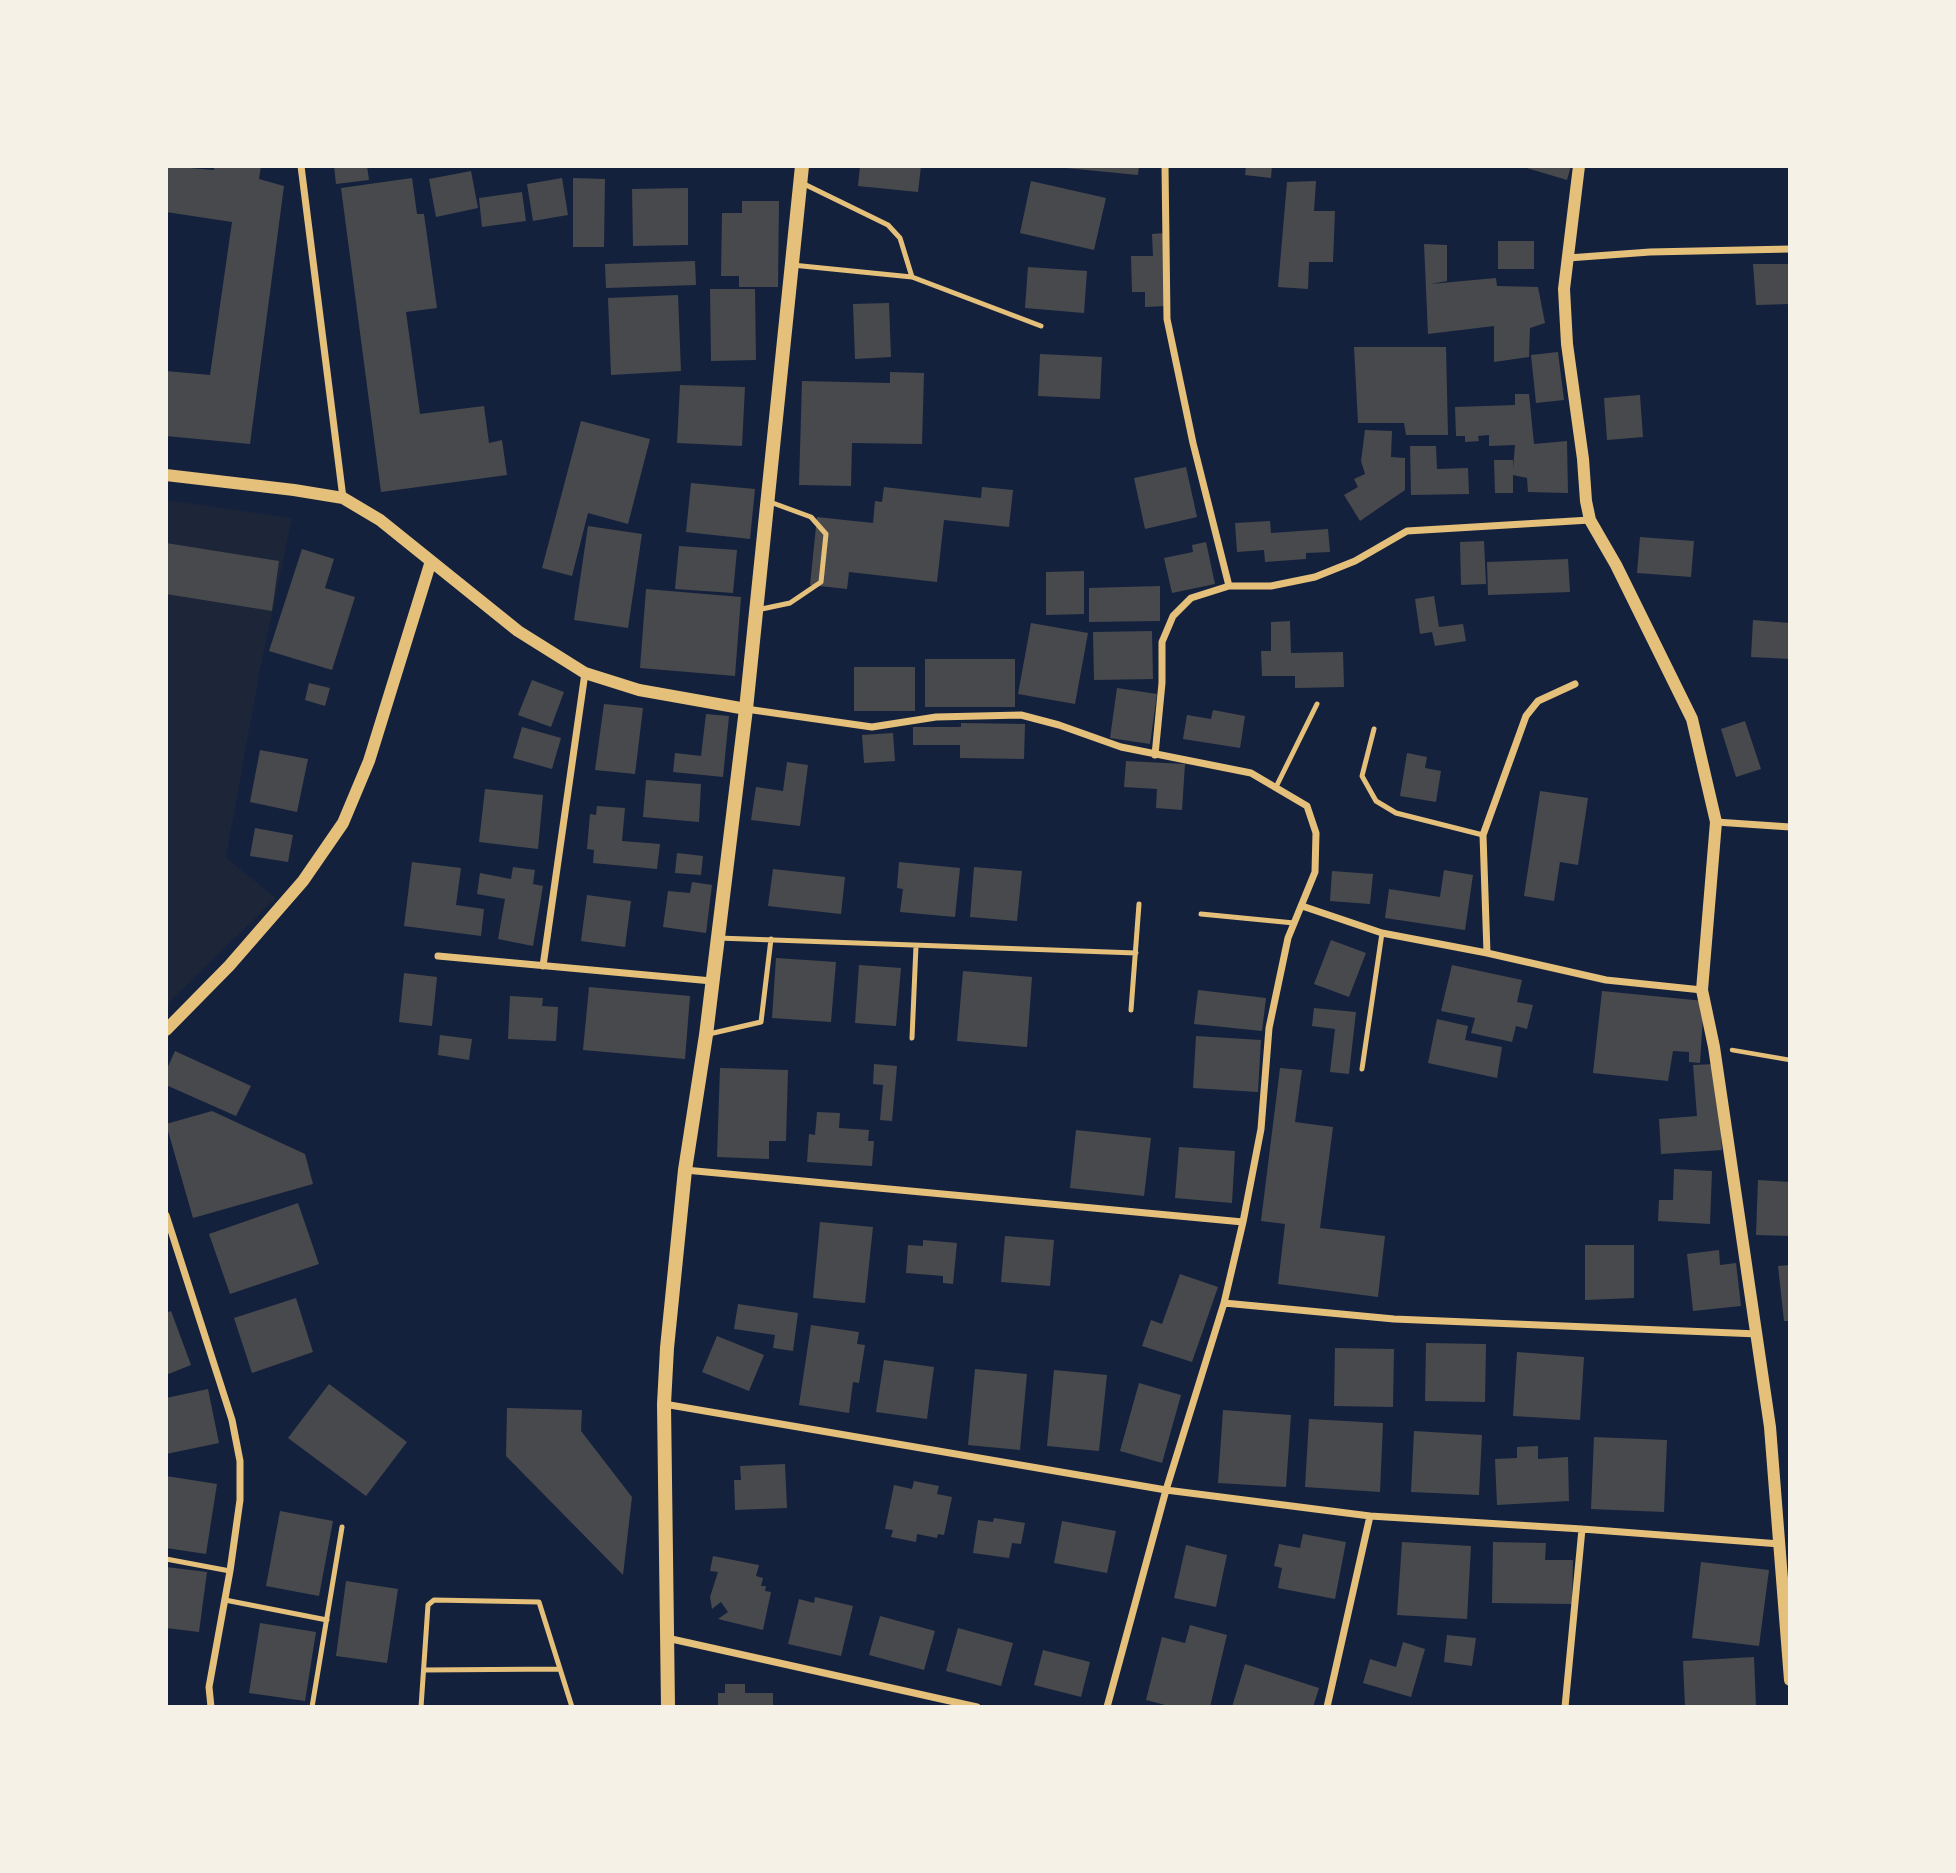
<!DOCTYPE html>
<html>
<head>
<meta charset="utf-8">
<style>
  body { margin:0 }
  #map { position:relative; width:1956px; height:1873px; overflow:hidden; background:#14213d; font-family:"Work Sans",sans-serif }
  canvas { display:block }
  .frame { position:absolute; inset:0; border:168px solid #f6f1e7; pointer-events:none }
</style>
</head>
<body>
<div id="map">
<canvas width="1956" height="1873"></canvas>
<div class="frame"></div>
</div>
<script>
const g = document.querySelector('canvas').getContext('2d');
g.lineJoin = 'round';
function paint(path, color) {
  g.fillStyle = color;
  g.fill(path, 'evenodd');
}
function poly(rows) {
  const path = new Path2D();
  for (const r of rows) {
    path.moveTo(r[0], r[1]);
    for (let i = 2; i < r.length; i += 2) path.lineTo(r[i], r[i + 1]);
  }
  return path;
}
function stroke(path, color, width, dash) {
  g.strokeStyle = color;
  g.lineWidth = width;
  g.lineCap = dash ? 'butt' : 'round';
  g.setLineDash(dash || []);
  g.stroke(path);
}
paint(poly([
  [166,500,292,518,259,675,226,858,276,898,166,1005]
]), '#1d2539');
paint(poly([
  [166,166,214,170,214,166,261,166,259,179,284,186,250,444,166,436,166,371,210,375,232,222,166,212],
  [334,166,367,166,369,180,336,184],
  [860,166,921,166,918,192,858,186],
  [1066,166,1139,166,1138,175,1066,168],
  [1246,166,1272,166,1271,178,1245,175],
  [1520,166,1571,166,1567,180],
  [471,171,478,208,436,217,429,179],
  [412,178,417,214,424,214,437,308,406,312,420,414,484,406,489,443,502,440,507,475,381,492,341,188],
  [562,178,568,215,533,221,527,184],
  [573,178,605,179,604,247,573,247],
  [1031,181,1106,198,1094,250,1020,233],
  [1316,181,1314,211,1335,211,1333,262,1309,262,1308,289,1278,287,1287,182],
  [688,188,688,245,633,246,632,189],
  [522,192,526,221,482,227,479,198],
  [742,201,779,201,778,287,739,287,739,276,721,276,722,213,742,213],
  [1165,233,1167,306,1145,307,1145,292,1132,292,1131,256,1153,256,1152,234],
  [1498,241,1534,241,1534,269,1498,269],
  [1424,244,1447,245,1447,281,1430,284,1496,278,1497,286,1538,287,1545,323,1530,328,1529,357,1494,362,1494,326,1428,334],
  [695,261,696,285,606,288,605,264],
  [1753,264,1790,264,1790,304,1756,305],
  [1028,267,1087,271,1084,313,1025,308],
  [710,289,755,289,756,360,711,361],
  [678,295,681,371,611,375,608,298],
  [889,303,891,357,855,359,853,304],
  [1354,347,1446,347,1448,435,1406,435,1404,423,1358,423],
  [1558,352,1564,400,1536,403,1531,355],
  [1040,354,1102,357,1100,399,1038,396],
  [890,372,924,373,922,444,852,443,851,486,799,485,802,381,890,383],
  [680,385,745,387,742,446,677,443],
  [1515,394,1529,394,1534,444,1567,441,1568,493,1528,492,1527,478,1513,475,1513,493,1495,493,1494,460,1513,460,1513,469,1515,445,1489,446,1489,435,1478,436,1479,441,1465,442,1465,436,1456,436,1455,407,1515,405],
  [1640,395,1643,437,1607,440,1604,398],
  [581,421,650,439,628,524,588,513,572,576,542,568],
  [1365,430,1392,431,1391,457,1405,458,1405,490,1360,521,1344,495,1358,487,1354,479,1365,474,1361,461],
  [1410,446,1436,446,1437,469,1468,468,1469,494,1411,495],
  [1186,467,1197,517,1145,529,1134,478],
  [691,483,755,489,750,539,686,532],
  [884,487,981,498,982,487,1013,490,1009,527,944,520,937,582,849,572,847,589,810,585,817,517,873,523,875,501,882,502],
  [1270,521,1271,533,1328,529,1330,552,1306,553,1306,559,1265,562,1264,550,1237,552,1235,523],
  [588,526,642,534,628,628,574,620],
  [1640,537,1694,541,1691,577,1637,573],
  [1484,541,1486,584,1461,585,1460,542],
  [1206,542,1215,584,1172,593,1164,558,1193,552,1192,545],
  [166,543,279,561,272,611,166,594],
  [679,546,737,550,733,593,675,589],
  [302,549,334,559,325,588,355,597,332,670,269,651],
  [1568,559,1570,592,1488,595,1487,562],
  [1084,571,1084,614,1046,615,1046,572],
  [1160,586,1160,621,1089,622,1089,588],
  [646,589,741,597,735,676,640,668],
  [1434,596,1439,627,1463,624,1466,641,1435,646,1432,632,1420,634,1415,599],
  [1753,620,1790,623,1790,659,1751,657],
  [1290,621,1291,653,1343,652,1344,687,1295,688,1295,676,1262,676,1261,651,1271,651,1271,622],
  [1031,623,1088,633,1075,704,1018,694],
  [1152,631,1153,679,1094,680,1093,632],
  [925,659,1015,659,1015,707,925,707],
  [854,667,915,667,915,711,854,711],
  [532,680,564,692,551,727,518,715],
  [309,683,330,688,325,706,305,700],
  [1117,688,1157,694,1150,744,1110,738],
  [604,704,643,708,635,774,595,770],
  [1213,710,1245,716,1240,748,1183,739,1187,715,1211,719],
  [706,714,729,716,723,777,673,772,675,753,701,756],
  [1745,721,1761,769,1736,777,1721,729],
  [961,723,1025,724,1024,759,960,758,960,745,913,745,913,727,961,727],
  [522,727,561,738,552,769,513,758],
  [893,733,895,761,864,763,862,735],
  [260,750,308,759,297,812,250,802],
  [1407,753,1427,757,1425,768,1441,771,1436,802,1400,796],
  [1126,761,1185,764,1182,810,1156,808,1157,789,1124,787],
  [787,762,808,765,800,826,751,820,756,787,783,791],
  [646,780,701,784,699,822,643,817],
  [485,789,543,795,538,849,479,842],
  [1540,791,1588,798,1578,865,1560,862,1554,901,1524,896],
  [597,806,625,808,622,841,660,844,657,869,593,863,594,850,587,849,590,814,596,815],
  [255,828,293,835,288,862,250,856],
  [677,853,703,856,701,875,675,873],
  [412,862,461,868,456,905,484,909,481,936,404,926],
  [899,862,960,868,955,917,900,912,903,889,897,888],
  [513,867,535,870,533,884,543,886,533,946,498,939,505,899,477,894,480,873,511,879],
  [974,867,1022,871,1017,921,970,917],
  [773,869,845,877,841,914,768,906],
  [1444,870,1473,875,1465,930,1385,918,1389,889,1440,897],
  [1332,871,1373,874,1370,904,1330,901],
  [692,882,712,885,706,933,663,927,668,891,690,893],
  [587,895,631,901,625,947,581,941],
  [1331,940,1366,953,1349,997,1314,984],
  [776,958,836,962,831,1022,772,1018],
  [859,965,901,968,896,1026,855,1023],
  [1452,965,1522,980,1517,1002,1533,1005,1527,1029,1516,1026,1512,1042,1471,1033,1475,1018,1441,1011],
  [963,971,1032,977,1027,1047,957,1041],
  [404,973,437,977,432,1026,399,1022],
  [589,987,690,996,685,1059,583,1050],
  [1198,990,1266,998,1262,1031,1194,1024],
  [1602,991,1704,1001,1700,1063,1689,1062,1689,1052,1673,1051,1668,1081,1593,1073],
  [510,996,543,998,542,1006,558,1007,556,1041,508,1039],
  [1314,1008,1356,1012,1349,1074,1330,1072,1335,1029,1312,1026],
  [1437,1019,1468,1026,1465,1040,1502,1047,1497,1078,1428,1063],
  [440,1035,472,1039,469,1060,438,1055],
  [1196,1036,1261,1040,1258,1092,1193,1088],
  [175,1051,251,1086,236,1116,166,1085,166,1071],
  [874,1064,897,1066,892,1121,880,1120,883,1085,873,1084],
  [1716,1064,1722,1150,1661,1154,1659,1119,1697,1116,1693,1065],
  [720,1068,788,1070,786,1141,769,1141,769,1159,717,1157],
  [1280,1068,1302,1070,1295,1122,1333,1127,1320,1228,1385,1236,1378,1297,1278,1284,1285,1224,1261,1221],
  [212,1111,305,1154,313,1184,193,1218,166,1124],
  [817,1112,840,1113,839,1128,869,1130,868,1141,874,1141,872,1166,807,1162,809,1134,815,1135],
  [1076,1130,1151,1138,1144,1196,1070,1188],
  [1179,1147,1235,1151,1232,1203,1175,1198],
  [1674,1169,1712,1171,1710,1224,1658,1221,1659,1200,1673,1200],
  [1758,1180,1790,1182,1790,1236,1756,1235],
  [298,1203,319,1264,230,1294,209,1234],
  [820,1222,873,1227,865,1303,813,1298],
  [1005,1236,1054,1240,1050,1286,1001,1282],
  [923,1240,957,1243,953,1284,943,1283,943,1276,906,1273,908,1245,923,1246],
  [1585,1245,1634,1245,1634,1298,1585,1300],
  [1719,1250,1720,1265,1736,1263,1741,1306,1693,1311,1687,1254],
  [1790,1265,1790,1321,1784,1321,1778,1266],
  [1180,1274,1218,1287,1192,1362,1142,1346,1151,1320,1162,1324],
  [296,1298,313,1352,252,1373,234,1318],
  [738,1304,798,1313,793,1351,773,1348,775,1335,734,1329],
  [171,1311,191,1365,166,1375,166,1313],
  [811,1325,859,1332,857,1344,865,1345,859,1383,853,1382,849,1413,799,1405],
  [717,1336,764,1355,749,1391,702,1372],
  [1426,1343,1486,1344,1485,1402,1425,1401],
  [1335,1348,1394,1349,1393,1407,1334,1406],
  [1517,1352,1584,1357,1580,1420,1513,1416],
  [884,1360,934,1367,927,1419,876,1412],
  [975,1369,1027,1374,1020,1450,968,1445],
  [1054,1370,1107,1375,1099,1451,1047,1446],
  [1139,1383,1181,1395,1162,1463,1120,1451],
  [329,1384,407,1442,366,1496,288,1438],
  [208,1389,219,1443,166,1454,166,1398],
  [507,1408,582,1410,581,1431,632,1497,623,1575,506,1456],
  [1223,1410,1291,1415,1286,1487,1218,1483],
  [1309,1419,1383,1423,1380,1492,1305,1487],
  [1414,1431,1482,1435,1479,1495,1411,1492],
  [1594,1437,1667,1440,1664,1512,1591,1509],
  [1538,1446,1538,1459,1568,1457,1569,1501,1497,1505,1495,1459,1517,1458,1517,1447],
  [785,1464,787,1508,735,1510,734,1480,741,1480,740,1466],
  [166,1476,217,1484,206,1554,166,1548],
  [914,1481,939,1486,937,1494,952,1497,944,1535,938,1534,937,1538,917,1534,916,1542,891,1537,893,1530,885,1529,894,1485,912,1489],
  [280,1511,333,1521,319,1596,266,1586],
  [994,1518,1025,1523,1021,1544,1012,1543,1009,1558,973,1553,978,1520,993,1522],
  [1062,1521,1116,1531,1107,1573,1054,1563],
  [1303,1534,1346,1542,1335,1599,1278,1588,1282,1568,1274,1566,1279,1544,1300,1548],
  [1402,1542,1471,1546,1467,1619,1397,1615],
  [1493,1542,1546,1543,1545,1560,1573,1560,1572,1604,1492,1603],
  [1186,1545,1227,1555,1216,1607,1174,1598],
  [713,1556,759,1565,756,1576,763,1578,761,1586,766,1586,765,1591,771,1592,763,1630,718,1619,728,1612,721,1602,712,1609,710,1597,718,1572,710,1571],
  [1701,1562,1769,1570,1759,1646,1692,1638],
  [166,1567,207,1572,199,1632,166,1628],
  [346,1581,398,1589,387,1663,336,1656],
  [815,1597,853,1606,841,1656,788,1644,799,1599,814,1603],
  [880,1616,935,1631,924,1670,869,1655],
  [260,1623,316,1632,305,1701,249,1693],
  [1190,1625,1227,1635,1210,1707,1173,1707,1146,1700,1162,1637,1185,1643],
  [958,1628,1013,1643,1001,1686,946,1671],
  [1447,1635,1476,1638,1472,1666,1444,1662],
  [1403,1642,1425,1649,1411,1697,1363,1683,1370,1659,1396,1667],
  [1043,1650,1090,1662,1081,1697,1034,1685],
  [1754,1657,1756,1707,1685,1707,1683,1661],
  [1245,1664,1319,1688,1313,1707,1232,1707],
  [725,1684,745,1684,745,1693,773,1693,773,1707,718,1707,718,1693,725,1693]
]), '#48494c');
stroke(poly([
  [1732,1050,1790,1060]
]), '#e5c07b', 4.5);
stroke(poly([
  [802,183,888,225,900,238,912,277],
  [792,265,912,277,1041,326],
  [757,610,790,603,821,582,826,534,811,517,770,502],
  [1374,729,1362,776,1376,801,1396,813,1483,835],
  [1276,787,1317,704],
  [1201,914,1294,923],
  [718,938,1136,953],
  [1131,1010,1139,904],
  [709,1034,761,1022,771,939],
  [912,1038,916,946],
  [1362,1069,1382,933],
  [166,1559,230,1571],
  [225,1600,327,1620],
  [424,1670,560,1669],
  [312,1707,342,1527],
  [421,1707,428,1605,434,1600,539,1602,572,1707]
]), '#e5c07b', 5);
stroke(poly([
  [301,166,343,498],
  [1165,166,1167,319,1193,443,1229,586],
  [1568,258,1650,252,1790,249],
  [746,709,872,727,936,717,1021,715,1059,725,1121,747,1251,773,1307,806,1316,833,1315,872,1288,938,1269,1028,1261,1129,1243,1222,1224,1303,1166,1490,1107,1707],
  [1155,755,1162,683,1162,642,1173,616,1191,598,1229,586,1271,586,1315,577,1355,561,1407,531,1590,520],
  [1716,822,1790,827],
  [1302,906,1382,933,1487,953,1606,980,1702,990],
  [1487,953,1483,835,1526,716,1538,701,1575,684],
  [438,956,712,981],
  [543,966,585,673],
  [685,1170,1243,1222],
  [166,1215,232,1420,240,1461,240,1500,230,1571,209,1687,211,1707],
  [1224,1303,1394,1319,1758,1334],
  [664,1404,1166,1490,1370,1516,1582,1529,1780,1544],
  [667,1638,977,1707],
  [1327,1707,1370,1516],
  [1565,1707,1582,1529]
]), '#e5c07b', 7);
stroke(poly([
  [1579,166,1564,289,1567,344,1583,459,1586,501,1590,520,1616,565,1692,719,1716,822,1702,990,1714,1047,1770,1427,1790,1680],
  [166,475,294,490,343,498,380,520,518,631,585,673,639,690,746,709],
  [166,1030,229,966,303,881,343,823,369,761,431,561]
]), '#e5c07b', 12);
stroke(poly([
  [668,1707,664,1404,667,1348,685,1170,706,1035,746,709,802,166]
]), '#e5c07b', 14);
</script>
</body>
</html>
